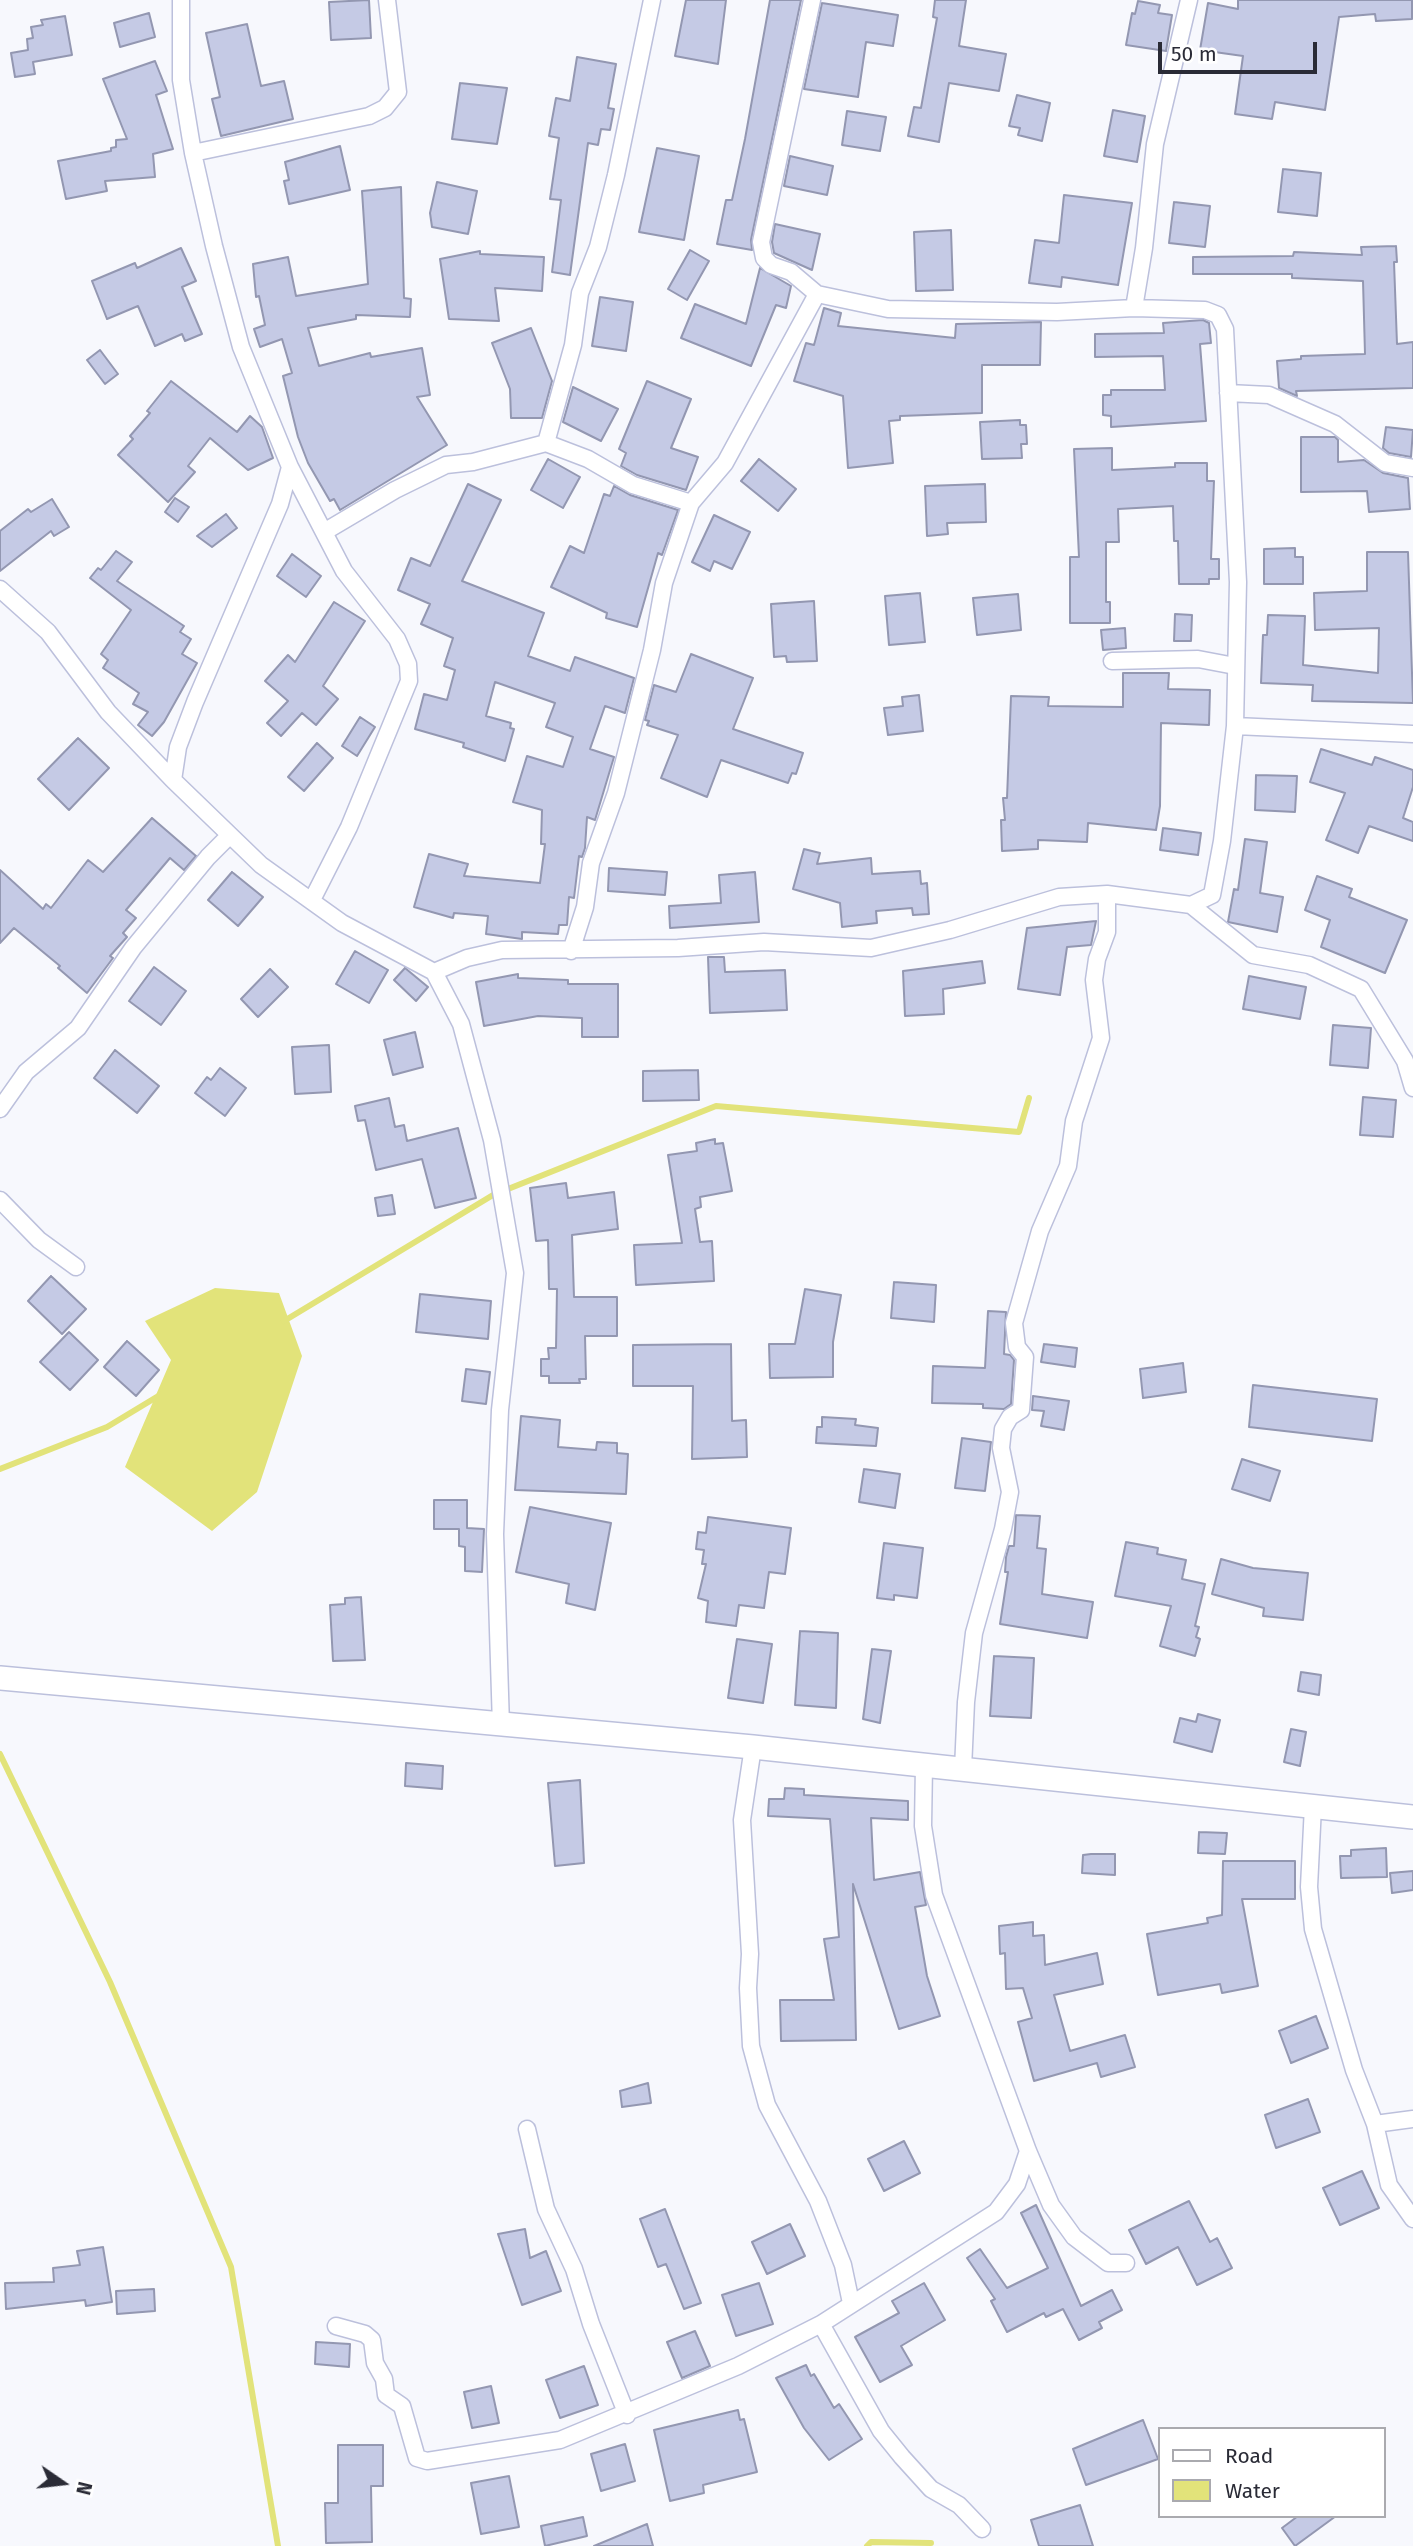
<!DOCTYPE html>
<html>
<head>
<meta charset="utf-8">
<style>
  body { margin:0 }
  #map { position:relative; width:1413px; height:2546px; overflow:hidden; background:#f7f8fd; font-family:"Fira Sans",sans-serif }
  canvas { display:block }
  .legend { position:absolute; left:1158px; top:2427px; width:228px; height:91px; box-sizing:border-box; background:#fff; border:2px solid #aaaaaf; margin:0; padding:9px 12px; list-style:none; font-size:21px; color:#2a2b36 }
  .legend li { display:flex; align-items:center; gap:14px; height:35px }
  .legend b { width:35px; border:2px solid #aaaaaf }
  .north { position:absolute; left:28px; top:2448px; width:70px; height:70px; -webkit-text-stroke:5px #fff; paint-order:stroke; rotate:104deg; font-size:19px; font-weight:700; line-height:28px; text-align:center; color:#2a2b36 }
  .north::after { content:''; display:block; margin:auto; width:24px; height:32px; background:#2a2b36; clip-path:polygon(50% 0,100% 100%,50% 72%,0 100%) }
  .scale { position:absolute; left:1158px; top:42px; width:159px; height:32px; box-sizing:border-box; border:4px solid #2a2b36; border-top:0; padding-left:9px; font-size:21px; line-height:24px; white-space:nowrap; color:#2a2b36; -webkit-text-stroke:5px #fff; paint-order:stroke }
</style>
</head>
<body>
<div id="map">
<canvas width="1413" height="2546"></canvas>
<ul class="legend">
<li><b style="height:9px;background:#fff"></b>Road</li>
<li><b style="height:19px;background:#e2e37a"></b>Water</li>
</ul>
<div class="north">N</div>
<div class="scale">50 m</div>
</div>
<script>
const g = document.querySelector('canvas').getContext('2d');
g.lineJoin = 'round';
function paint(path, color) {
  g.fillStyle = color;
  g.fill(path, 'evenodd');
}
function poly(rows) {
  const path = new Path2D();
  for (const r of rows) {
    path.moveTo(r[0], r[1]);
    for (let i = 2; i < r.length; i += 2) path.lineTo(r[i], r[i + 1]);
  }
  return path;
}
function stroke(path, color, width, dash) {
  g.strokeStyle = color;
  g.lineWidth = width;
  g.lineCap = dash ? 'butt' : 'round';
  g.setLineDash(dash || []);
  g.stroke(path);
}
paint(poly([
  [215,1288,279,1293,302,1356,257,1492,212,1531,125,1467,171,1360,145,1321]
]), '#e2e37a');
stroke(poly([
  [284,1321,493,1195,716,1106,1019,1132,1029,1098],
  [0,1469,107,1427,160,1395],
  [0,1754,110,1982,231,2267,278,2546],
  [867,2546,871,2542,931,2543]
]), '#e2e37a', 6);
const building = poly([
  [369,0,371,38,331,40,329,2,369,0],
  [686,0,726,0,718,64,675,56,686,0],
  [770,0,801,0,751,240,752,250,717,244,726,200,732,200,745,139,770,0],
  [935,0,966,0,959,46,1006,54,999,91,949,83,939,142,908,136,914,107,921,108,937,18,933,17,935,0],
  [1238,0,1412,0,1412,19,1376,21,1375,14,1339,17,1325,110,1275,102,1272,119,1235,114,1243,56,1200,50,1208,3,1238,9,1238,0],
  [1138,1,1160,5,1158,13,1172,15,1166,51,1126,45,1132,13,1135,14,1138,1],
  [822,3,898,15,893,46,866,42,858,97,804,89,822,3],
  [149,13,155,37,120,47,114,23,149,13],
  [65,16,72,55,33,62,35,74,15,77,11,53,28,50,27,39,33,38,31,27,43,25,41,20,65,16],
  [247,24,261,86,284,81,293,119,221,136,212,99,220,97,206,33,247,24],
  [577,57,616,64,608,108,614,109,610,130,601,129,598,145,588,143,570,275,552,272,561,200,550,199,559,138,549,136,556,98,570,101,577,57],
  [155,61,167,91,156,95,173,149,153,154,155,177,105,181,107,191,66,199,58,161,111,151,111,148,116,147,116,140,127,139,103,79,155,61],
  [460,83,507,88,497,144,452,139,460,83],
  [1017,95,1050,103,1042,141,1018,135,1020,128,1009,126,1017,95],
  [1113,110,1145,116,1137,162,1104,156,1113,110],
  [847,111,886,117,880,151,842,145,847,111],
  [340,146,350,190,289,204,284,181,289,180,285,162,340,146],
  [657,148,699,156,684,240,639,232,657,148],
  [790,156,833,166,827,195,784,186,790,156],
  [1283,169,1321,173,1317,216,1278,212,1283,169],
  [437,182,477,191,468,234,432,227,430,213,437,182],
  [401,187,404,298,411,299,410,317,356,315,356,319,308,328,319,366,370,353,371,357,422,348,430,395,417,397,447,445,340,510,334,499,330,501,308,463,298,437,283,376,292,373,282,339,260,347,254,329,265,325,259,296,256,297,253,264,288,257,296,296,368,284,362,191,401,187],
  [1064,195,1132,203,1118,285,1062,277,1061,287,1029,283,1035,240,1059,243,1064,195],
  [1174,202,1210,206,1205,247,1169,243,1174,202],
  [775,224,820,234,812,270,774,253,772,242,775,224],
  [951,230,953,290,916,291,914,232,951,230],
  [1396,246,1397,262,1394,262,1397,344,1413,342,1413,388,1296,391,1297,396,1279,388,1277,361,1301,359,1301,356,1365,354,1363,281,1292,278,1292,274,1193,274,1193,257,1293,256,1294,252,1362,255,1361,247,1396,246],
  [181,248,196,281,182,287,202,334,185,341,182,334,155,346,138,306,107,319,92,281,135,263,137,268,181,248],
  [690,250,709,261,687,300,668,289,690,250],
  [480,251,480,254,544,257,542,291,495,288,499,321,449,319,440,259,480,251],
  [760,268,791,286,786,308,776,305,751,366,681,338,695,304,746,324,760,268],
  [600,297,633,302,626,351,592,346,600,297],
  [824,308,841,313,838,326,955,338,956,324,1041,322,1040,365,982,365,982,413,900,416,900,420,889,421,893,463,848,468,843,396,794,381,806,343,814,345,824,308],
  [1203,320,1209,323,1211,343,1200,344,1206,421,1111,427,1111,416,1103,415,1103,395,1111,395,1111,390,1165,390,1163,356,1095,357,1095,334,1164,333,1163,323,1203,320],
  [531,328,552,381,542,418,511,418,510,389,492,343,531,328],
  [100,350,118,374,105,384,87,360,100,350],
  [171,381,237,432,250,416,262,427,273,458,248,470,210,438,188,466,195,472,168,502,118,455,133,439,130,436,150,413,147,411,171,381],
  [647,381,691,399,671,448,698,457,686,490,637,475,621,466,626,453,619,449,647,381],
  [573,387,618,409,601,441,563,422,573,387],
  [1020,420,1020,425,1026,425,1027,444,1021,444,1022,458,982,459,980,422,1020,420],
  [1386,427,1413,430,1411,457,1389,453,1383,448,1386,427],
  [1301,437,1335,437,1338,440,1338,462,1364,460,1383,473,1408,478,1410,509,1369,512,1367,491,1301,492,1301,437],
  [1112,448,1112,470,1175,467,1175,463,1207,463,1207,481,1214,481,1211,559,1219,559,1219,579,1209,579,1209,584,1179,584,1178,541,1174,541,1173,506,1118,509,1119,542,1106,542,1106,602,1110,602,1110,623,1070,623,1070,557,1079,557,1074,449,1112,448],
  [548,459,580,477,563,508,531,490,548,459],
  [759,459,796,489,778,511,741,481,759,459],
  [468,484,501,500,462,581,544,613,528,656,570,671,575,657,634,678,625,713,605,706,590,749,614,757,595,820,587,817,585,848,582,857,579,856,574,898,569,897,567,925,559,925,558,934,522,932,522,939,486,934,488,916,454,913,453,918,414,907,429,854,468,864,464,876,540,883,545,844,541,844,542,810,513,802,527,756,563,767,573,737,546,727,555,703,495,682,486,716,511,723,510,728,514,729,505,761,463,747,464,743,415,729,424,694,447,700,455,670,444,666,453,638,421,624,430,604,398,590,411,558,430,566,468,484],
  [985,484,986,522,947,523,948,534,927,536,925,486,985,484],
  [614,486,630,495,678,510,662,555,658,553,637,627,606,618,607,613,551,587,570,546,584,553,604,494,610,496,614,486],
  [175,498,189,507,178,522,165,512,175,498],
  [52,499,69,527,54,536,51,531,0,571,0,531,28,509,31,512,52,499],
  [226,514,237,528,212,547,197,536,226,514],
  [714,515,750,532,732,569,714,561,710,571,692,562,714,515],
  [1295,548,1295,557,1303,557,1303,584,1264,584,1264,549,1295,548],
  [116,551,132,562,117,581,184,626,180,632,191,639,182,654,197,663,164,722,152,736,138,725,148,712,133,704,139,693,103,668,108,660,101,654,131,610,90,578,98,568,101,570,116,551],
  [1367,552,1408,552,1413,703,1312,701,1313,685,1261,683,1263,635,1267,635,1268,615,1305,616,1303,665,1378,673,1379,628,1315,630,1314,593,1367,591,1367,552],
  [292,554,321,576,306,597,277,576,292,554],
  [920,593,925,642,889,645,885,596,920,593],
  [1018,594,1021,630,977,635,973,598,1018,594],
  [814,601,817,661,787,662,786,656,774,657,771,604,814,601],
  [334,602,365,621,323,686,338,699,316,725,302,713,281,736,267,723,288,701,265,681,288,655,295,662,334,602],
  [1175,614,1192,615,1191,641,1174,641,1175,614],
  [1125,628,1126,648,1103,650,1101,630,1125,628],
  [691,654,753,678,733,729,803,753,796,774,792,773,788,783,721,760,707,797,661,778,678,735,647,725,649,721,645,720,654,685,676,692,691,654],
  [1123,673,1169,673,1168,689,1210,690,1209,725,1161,723,1160,806,1156,830,1088,823,1087,842,1038,840,1038,849,1002,851,1001,820,1005,820,1003,798,1007,798,1011,696,1049,697,1048,706,1123,707,1123,673],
  [919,695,923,731,888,735,884,708,903,706,902,697,919,695],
  [360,717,375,727,357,756,342,746,360,717],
  [78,738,109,768,69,810,38,779,78,738],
  [317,743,333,758,304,791,288,777,317,743],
  [1321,749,1372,765,1375,757,1413,770,1413,787,1403,818,1413,822,1413,841,1369,826,1358,853,1326,840,1345,793,1310,782,1321,749],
  [1256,775,1297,776,1295,812,1255,810,1256,775],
  [152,818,196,856,184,870,170,858,126,910,136,918,123,933,127,937,110,956,113,958,87,993,58,968,60,966,14,928,0,943,0,870,43,909,46,904,51,908,88,860,103,872,152,818],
  [1163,828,1201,833,1198,855,1160,850,1163,828],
  [1245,839,1267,842,1260,893,1283,897,1277,932,1228,922,1234,889,1238,890,1245,839],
  [804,849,820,853,817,864,871,858,872,874,920,871,921,884,927,883,929,914,913,915,912,908,876,911,877,923,842,927,840,903,793,889,804,849],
  [609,868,667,872,665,895,608,891,609,868],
  [232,872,263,897,238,926,208,900,232,872],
  [755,872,759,922,670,928,669,906,721,903,719,875,755,872],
  [1317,876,1352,889,1349,897,1407,920,1385,973,1321,947,1330,920,1305,910,1317,876],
  [1096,921,1091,945,1067,947,1060,995,1018,989,1027,928,1096,921],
  [355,951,388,970,369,1003,336,984,355,951],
  [708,957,724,957,725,972,785,970,787,1010,710,1013,708,957],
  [982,961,985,983,943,989,944,1014,905,1016,903,971,982,961],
  [154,967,186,991,161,1025,129,1001,154,967],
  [405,968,428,987,416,1001,394,980,405,968],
  [270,969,288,987,258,1017,241,999,270,969],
  [518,974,518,978,568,980,568,984,618,984,618,1037,582,1037,582,1018,538,1016,484,1026,476,982,518,974],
  [1249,976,1306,987,1300,1019,1243,1009,1249,976],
  [1333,1025,1371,1028,1368,1068,1330,1065,1333,1025],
  [415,1032,423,1067,393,1075,384,1040,415,1032],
  [329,1045,331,1092,295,1094,292,1047,329,1045],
  [115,1050,159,1086,137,1113,94,1078,115,1050],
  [220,1068,246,1088,225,1116,195,1093,207,1077,211,1080,220,1068],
  [698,1070,699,1100,643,1101,643,1071,698,1070],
  [1363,1097,1396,1100,1393,1137,1360,1135,1363,1097],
  [389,1098,395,1127,404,1125,407,1141,458,1128,476,1198,435,1208,422,1159,376,1170,365,1120,358,1121,355,1106,389,1098],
  [715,1139,715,1144,723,1143,732,1191,700,1197,701,1207,695,1209,700,1242,712,1241,714,1281,636,1285,634,1245,682,1243,668,1155,697,1151,696,1143,715,1139],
  [566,1183,568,1198,614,1192,618,1229,572,1235,574,1297,617,1297,617,1336,585,1336,586,1379,579,1379,580,1383,549,1383,549,1376,541,1376,541,1359,549,1359,548,1348,556,1348,557,1289,549,1289,548,1240,536,1241,530,1188,566,1183],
  [392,1195,395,1214,378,1216,375,1198,392,1195],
  [51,1276,86,1309,62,1334,28,1301,51,1276],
  [894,1282,936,1285,934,1322,891,1318,894,1282],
  [805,1289,841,1295,833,1342,833,1377,770,1378,769,1344,795,1344,805,1289],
  [420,1294,491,1301,488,1339,416,1332,420,1294],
  [988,1311,1006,1312,1004,1354,1010,1355,1014,1360,1011,1404,1004,1409,983,1408,983,1404,932,1403,933,1366,985,1368,988,1311],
  [69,1332,98,1360,70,1390,40,1362,69,1332],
  [127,1341,159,1370,136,1396,104,1367,127,1341],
  [731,1344,732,1421,746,1420,747,1457,692,1459,693,1386,633,1386,633,1345,731,1344],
  [1044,1344,1077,1348,1075,1367,1041,1362,1044,1344],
  [1183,1363,1186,1392,1143,1398,1140,1369,1183,1363],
  [466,1369,490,1372,486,1404,462,1401,466,1369],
  [1253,1385,1377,1399,1372,1441,1249,1427,1253,1385],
  [1033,1396,1069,1401,1064,1430,1041,1426,1044,1411,1032,1410,1033,1396],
  [521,1416,560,1420,558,1447,596,1450,597,1442,617,1443,617,1453,628,1454,626,1494,515,1490,521,1416],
  [822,1417,856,1419,855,1425,878,1428,876,1446,816,1443,817,1427,822,1427,822,1417],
  [962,1438,991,1442,985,1491,955,1488,962,1438],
  [1242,1459,1280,1471,1270,1501,1232,1489,1242,1459],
  [864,1469,900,1474,895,1508,859,1502,864,1469],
  [434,1500,467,1500,467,1528,484,1529,482,1572,465,1571,465,1547,459,1546,459,1529,434,1529,434,1500],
  [530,1507,611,1523,595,1610,566,1603,569,1584,516,1572,530,1507],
  [1016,1515,1040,1516,1037,1548,1046,1549,1042,1594,1093,1602,1087,1638,1000,1624,1008,1572,1005,1572,1006,1557,1009,1546,1014,1546,1016,1515],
  [708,1517,791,1528,785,1574,769,1572,764,1608,739,1605,736,1626,706,1622,708,1601,698,1598,706,1564,702,1564,704,1550,696,1549,698,1532,706,1533,708,1517],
  [1126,1542,1158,1548,1157,1554,1186,1560,1182,1579,1205,1584,1195,1626,1199,1627,1196,1637,1200,1639,1195,1656,1160,1646,1171,1606,1115,1596,1126,1542],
  [884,1543,923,1548,917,1598,894,1595,894,1600,877,1598,884,1543],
  [1221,1559,1253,1568,1308,1573,1303,1620,1263,1616,1264,1608,1212,1594,1221,1559],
  [361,1597,365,1660,333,1661,330,1605,345,1604,345,1598,361,1597],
  [800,1631,838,1633,836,1708,795,1705,800,1631],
  [737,1639,772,1644,763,1703,728,1698,737,1639],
  [872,1649,891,1651,880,1723,863,1719,872,1649],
  [994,1656,1034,1658,1031,1718,990,1716,994,1656],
  [1301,1672,1321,1675,1319,1695,1298,1691,1301,1672],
  [1198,1714,1220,1720,1212,1752,1174,1742,1180,1718,1196,1722,1198,1714],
  [1291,1729,1306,1732,1300,1766,1284,1762,1291,1729],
  [406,1763,443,1766,442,1789,405,1786,406,1763],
  [580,1780,584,1863,555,1866,548,1783,580,1780],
  [785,1788,804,1789,804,1795,908,1801,908,1820,871,1818,874,1880,920,1872,926,1905,915,1907,927,1976,940,2016,899,2029,853,1884,856,2040,781,2041,780,2000,834,2000,824,1939,839,1937,830,1819,768,1816,769,1799,784,1799,785,1788],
  [1199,1832,1227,1833,1225,1854,1198,1853,1199,1832],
  [1386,1848,1387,1877,1341,1878,1340,1856,1351,1856,1351,1850,1386,1848],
  [1091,1854,1115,1854,1115,1875,1082,1873,1083,1855,1091,1854],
  [1223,1861,1295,1861,1295,1899,1242,1899,1258,1986,1222,1993,1220,1984,1158,1995,1147,1934,1208,1923,1207,1918,1222,1915,1223,1861],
  [1413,1871,1413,1890,1392,1893,1390,1873,1413,1871],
  [1033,1922,1033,1936,1044,1935,1045,1965,1097,1953,1103,1984,1054,1995,1070,2051,1125,2035,1135,2067,1101,2077,1097,2063,1034,2081,1018,2022,1032,2018,1023,1988,1006,1989,1005,1953,1000,1954,999,1926,1033,1922],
  [1316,2016,1328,2048,1291,2063,1279,2031,1316,2016],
  [648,2083,651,2103,622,2107,620,2091,648,2083],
  [1308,2099,1320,2132,1276,2148,1265,2115,1308,2099],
  [904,2141,920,2173,884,2191,868,2159,904,2141],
  [1362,2171,1379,2208,1340,2225,1323,2188,1362,2171],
  [1189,2201,1210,2242,1217,2238,1232,2268,1197,2285,1178,2247,1146,2264,1129,2230,1189,2201],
  [1036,2205,1081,2306,1112,2290,1122,2310,1099,2322,1102,2328,1079,2340,1063,2309,1046,2317,1044,2313,1007,2332,991,2301,995,2299,967,2258,980,2249,1007,2288,1048,2268,1021,2213,1036,2205],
  [665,2209,701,2303,684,2309,666,2264,658,2267,640,2219,665,2209],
  [790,2224,805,2256,767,2274,752,2242,790,2224],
  [525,2229,530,2258,546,2251,561,2291,522,2305,498,2234,525,2229],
  [103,2247,112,2302,86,2306,85,2300,6,2309,5,2283,54,2282,53,2268,80,2265,77,2251,103,2247],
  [759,2283,773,2324,736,2336,722,2295,759,2283],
  [924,2283,945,2320,901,2346,912,2365,880,2382,855,2337,899,2313,892,2301,924,2283],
  [154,2289,155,2311,117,2314,116,2291,154,2289],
  [695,2331,710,2366,682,2378,667,2342,695,2331],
  [316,2342,350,2344,349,2367,315,2364,316,2342],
  [806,2365,811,2376,814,2374,834,2408,839,2404,862,2439,829,2460,804,2428,776,2378,806,2365],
  [584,2366,598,2405,560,2418,546,2380,584,2366],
  [491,2386,499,2423,472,2428,464,2392,491,2386],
  [738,2410,740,2420,744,2419,757,2472,703,2485,704,2493,670,2501,654,2430,738,2410],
  [1143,2420,1158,2459,1086,2485,1073,2449,1143,2420],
  [625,2444,635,2481,601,2491,591,2454,625,2444],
  [338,2445,383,2445,383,2486,371,2486,372,2542,326,2543,325,2503,338,2503,338,2445],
  [509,2476,519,2527,481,2534,471,2483,509,2476],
  [1080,2505,1093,2546,1039,2546,1031,2520,1080,2505],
  [1298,2516,1336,2516,1295,2546,1282,2528,1298,2516],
  [583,2517,587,2536,545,2546,541,2526,583,2517],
  [647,2524,653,2546,594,2546,647,2524]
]);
paint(building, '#c5cae5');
stroke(building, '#9397b1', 2);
const street = poly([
  [181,0,181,80,193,153,214,246,241,347,290,467,280,504,195,702,178,747,173,780,261,865,342,923,434,972,461,1024,492,1140,515,1273,500,1410,495,1534,501,1726],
  [193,153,369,116,385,108,398,92,387,0],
  [1134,308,1144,248,1155,144,1189,0],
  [1228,393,1269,395,1335,424,1385,463,1413,468],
  [546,443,573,345,580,293,598,247,616,175,652,0],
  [290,467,344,571,397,639,408,664,409,681,349,827,312,900],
  [324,532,395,490,446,465,473,462,546,443,588,459,633,485,691,503],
  [0,589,48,632,108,712,173,780],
  [1112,661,1198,659,1235,666],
  [1235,726,1413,734],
  [1191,905,1253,955,1309,965,1361,989,1405,1061,1413,1088],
  [571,951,585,907,591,863,616,793,652,650,664,583,691,503,725,463,817,294],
  [434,972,467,958,502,950,678,948,764,942,871,948,950,930,1059,897,1107,894,1191,905,1212,895,1222,841,1235,726,1238,582,1225,329,1218,315,1205,310,1134,308,1057,312,888,309,817,294,791,272,771,265,764,258,761,242,812,0],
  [0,1109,26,1072,78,1028,133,948,208,857,229,836],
  [0,1200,39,1240,76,1267],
  [753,1747,742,1820,750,1954,748,1988,751,2046,767,2105,818,2201,843,2265,851,2303],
  [924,1765,923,1826,934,1895,1028,2151,1051,2205,1074,2237,1108,2263,1126,2263],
  [963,1769,966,1702,974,1633,1003,1529,1010,1492,1001,1448,1003,1429,1010,1417,1021,1410,1025,1357,1017,1347,1014,1323,1040,1231,1068,1166,1074,1121,1101,1038,1094,980,1097,959,1107,932,1107,894],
  [1313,1806,1309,1887,1313,1929,1354,2070,1375,2124,1389,2185,1413,2219],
  [1375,2124,1413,2119],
  [527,2129,546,2209,574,2269,591,2324,627,2415],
  [821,2324,881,2431,902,2457,931,2489,959,2505,982,2529],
  [336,2326,365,2334,372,2340,375,2363,384,2379,386,2395,402,2406,417,2458,427,2461,560,2440,738,2366,821,2324,996,2212,1017,2184,1028,2151]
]);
const secondary = poly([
  [0,1678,753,1747,1413,1817]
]);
stroke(street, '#bcc0dc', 19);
stroke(secondary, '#bcc0dc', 26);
stroke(street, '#fff', 16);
stroke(secondary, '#fff', 23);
</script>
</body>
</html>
